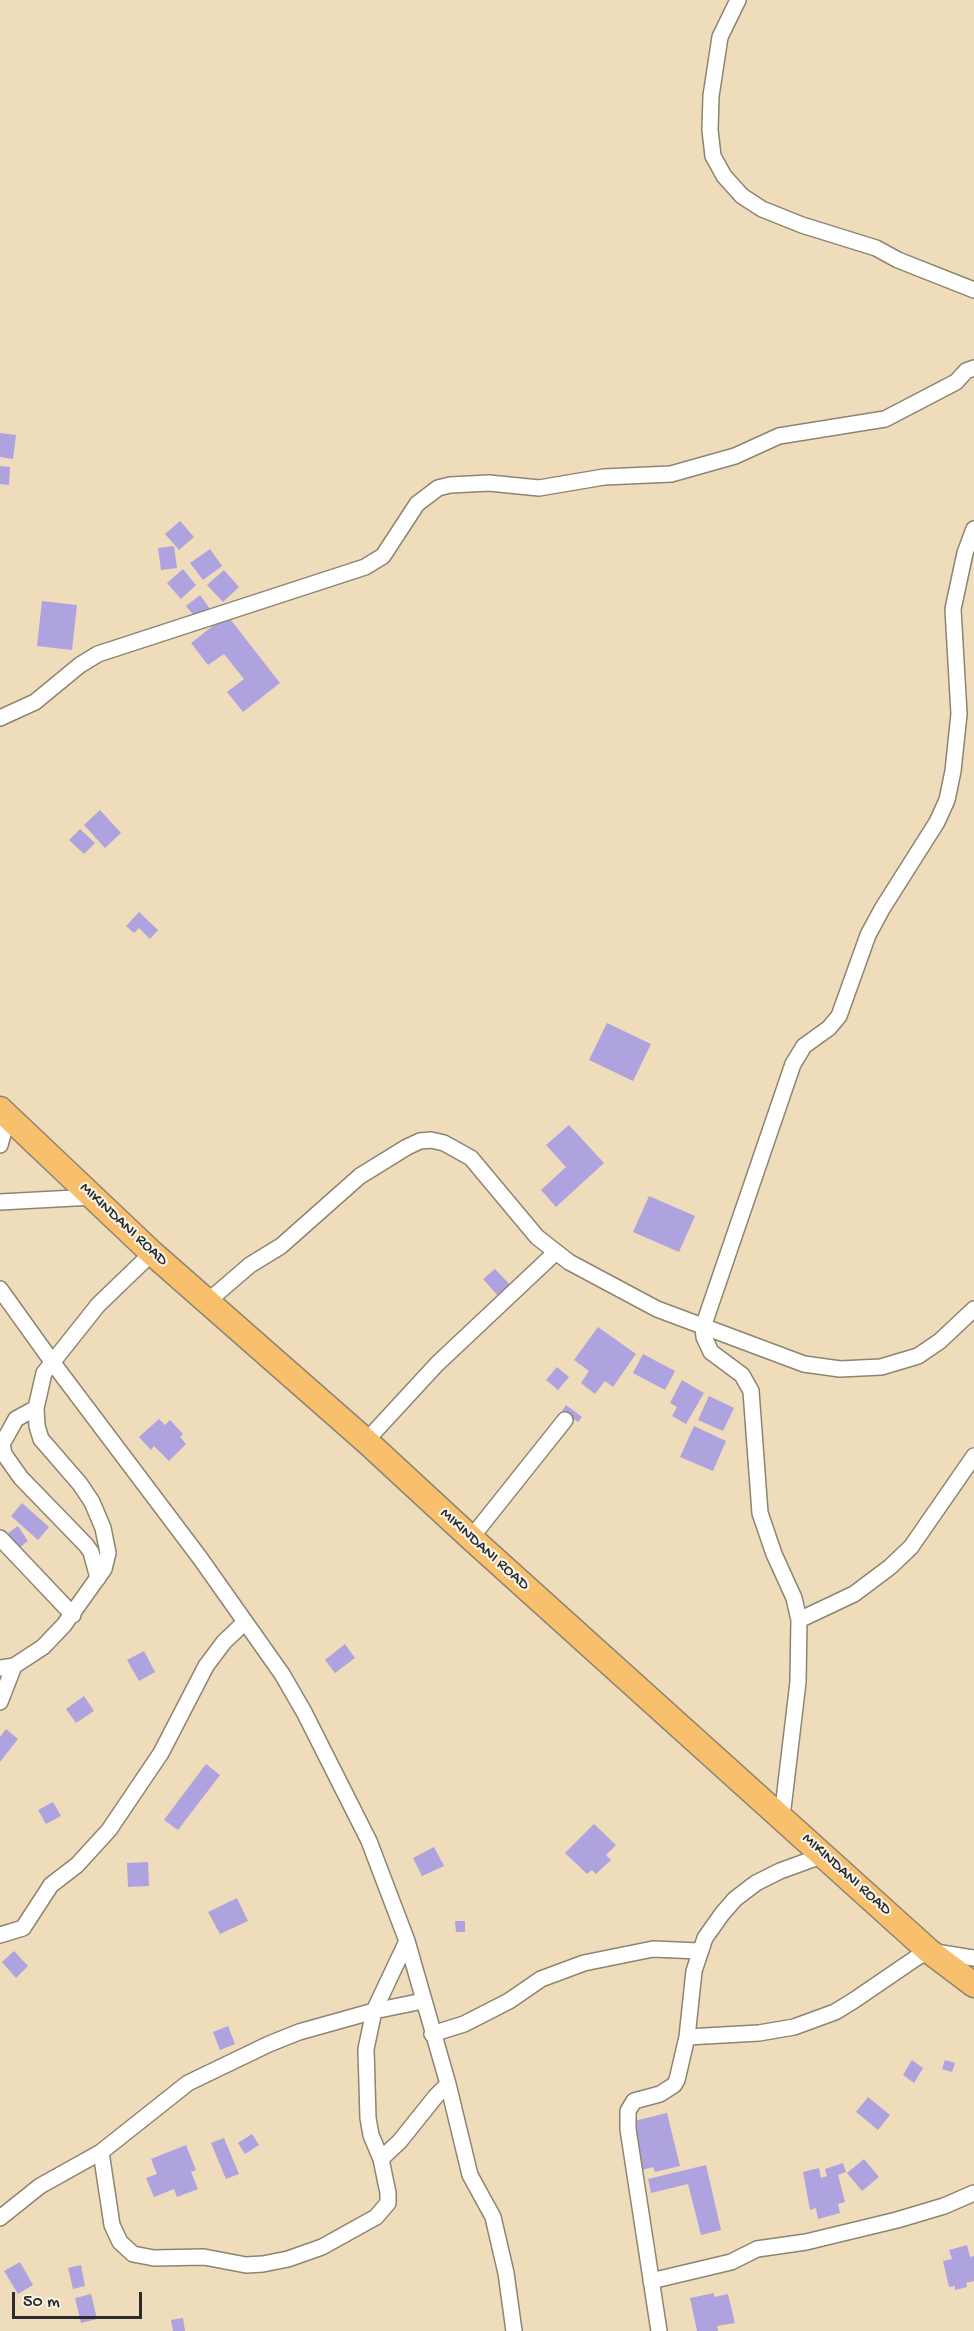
<!DOCTYPE html>
<html>
<head>
<meta charset="utf-8">
<style>
  body { margin:0 }
  #map { position:relative; width:974px; height:2331px; overflow:hidden; background:#efdcba; font-family:"Gochi Hand",sans-serif }
  canvas { display:block }
  .scale { position:absolute; left:12px; top:2292px; width:130px; height:27px; box-sizing:border-box; border:3px solid #2b2b2b; border-top:0; padding-left:8px; font-size:18px; line-height:21px; white-space:nowrap; color:#2b2b2b; -webkit-text-stroke:4px #f7f3e8; paint-order:stroke }
</style>
</head>
<body>
<div id="map">
<canvas width="974" height="2331"></canvas>
<div class="scale">50 m</div>
</div>
<script>
const g = document.querySelector('canvas').getContext('2d');
g.lineJoin = 'round';
function paint(path, color) {
  g.fillStyle = color;
  g.fill(path, 'evenodd');
}
function poly(rows) {
  const path = new Path2D();
  for (const r of rows) {
    path.moveTo(r[0], r[1]);
    for (let i = 2; i < r.length; i += 2) path.lineTo(r[i], r[i + 1]);
  }
  return path;
}
function stroke(path, color, width, dash) {
  g.strokeStyle = color;
  g.lineWidth = width;
  g.lineCap = dash ? 'butt' : 'round';
  g.setLineDash(dash || []);
  g.stroke(path);
}
function label(font, color, halo, rows, align = 'center') {
  g.font = font + ' "Gochi Hand",sans-serif';
  g.lineWidth = 4.5;
  g.setLineDash([]);
  g.textBaseline = 'middle';
  g.strokeStyle = halo;
  g.fillStyle = color;
  for (const [text, x, y, turn = 0] of rows) {
    g.save();
    g.translate(x, y);
    g.rotate((+turn || 0) * Math.PI / 180);
    g.textAlign = isNaN(turn) ? turn : align;
    if (halo) g.strokeText(text, 0, 0);
    g.fillText(text, 0, 0);
    g.restore();
  }
}
paint(poly([
  [0,433,16,435,13,459,0,457],
  [0,466,10,467,9,485,0,484],
  [180,521,194,537,179,550,165,534],
  [174,546,177,568,161,570,158,548],
  [210,549,222,566,203,580,190,563],
  [183,569,196,585,181,599,167,583],
  [224,570,239,587,223,602,207,585],
  [200,595,212,612,199,622,186,606],
  [42,601,77,605,72,650,37,646],
  [227,615,280,683,243,712,227,692,244,679,224,654,208,665,191,643],
  [100,810,121,833,105,848,84,825],
  [80,829,95,843,84,854,69,840],
  [139,912,158,930,150,939,139,928,134,933,126,926],
  [607,1023,651,1044,633,1081,589,1060],
  [569,1125,604,1163,556,1207,541,1190,566,1167,546,1145],
  [649,1196,695,1216,679,1252,633,1232],
  [495,1269,512,1287,500,1298,483,1279],
  [598,1327,636,1354,613,1387,605,1381,595,1394,581,1383,589,1371,574,1360],
  [643,1354,675,1371,665,1390,633,1373],
  [557,1367,569,1377,558,1390,546,1380],
  [682,1380,704,1393,686,1424,672,1416,677,1407,670,1403],
  [709,1396,734,1408,723,1431,698,1420],
  [566,1405,582,1417,578,1422,562,1411],
  [159,1419,165,1425,170,1420,183,1434,180,1437,186,1444,169,1461,154,1446,151,1450,139,1437],
  [694,1426,726,1441,713,1471,680,1457],
  [22,1503,49,1527,38,1540,11,1516],
  [18,1526,28,1541,19,1548,8,1533],
  [345,1644,355,1658,335,1673,325,1660],
  [144,1651,155,1672,139,1681,127,1660],
  [84,1696,94,1711,76,1723,66,1709],
  [6,1729,18,1739,0,1762,0,1737],
  [206,1764,220,1775,178,1830,164,1820],
  [53,1802,61,1816,46,1824,38,1810],
  [594,1824,616,1845,606,1855,611,1860,596,1874,592,1870,587,1874,565,1853],
  [434,1847,444,1866,422,1876,413,1858],
  [148,1862,149,1886,128,1887,127,1863],
  [237,1898,248,1921,220,1934,208,1912],
  [455,1921,465,1921,465,1932,456,1932],
  [14,1951,28,1966,16,1978,2,1962],
  [228,2026,235,2044,220,2050,213,2032],
  [912,2060,923,2068,914,2083,903,2075],
  [945,2060,955,2063,952,2072,942,2069],
  [868,2097,890,2115,878,2130,856,2112],
  [667,2113,680,2166,655,2172,653,2167,642,2170,630,2122],
  [252,2134,259,2145,245,2154,238,2143],
  [224,2138,239,2174,226,2179,211,2143],
  [186,2145,196,2170,191,2172,198,2189,177,2197,174,2189,154,2197,146,2178,157,2174,151,2159],
  [864,2159,879,2177,862,2191,847,2173],
  [843,2163,846,2172,838,2175,845,2202,838,2204,840,2213,818,2219,816,2208,810,2210,803,2172,819,2168,821,2178,827,2176,825,2169],
  [706,2165,721,2230,701,2235,688,2184,651,2193,648,2179],
  [967,2245,970,2257,974,2256,974,2281,966,2283,967,2287,955,2290,955,2286,949,2287,943,2261,952,2259,949,2250],
  [20,2262,33,2285,18,2294,4,2271],
  [81,2265,85,2286,73,2289,68,2268],
  [714,2293,714,2297,728,2294,735,2323,717,2326,718,2331,697,2331,690,2298],
  [91,2294,97,2319,81,2323,75,2298],
  [183,2318,185,2331,173,2331,171,2320]
]), '#aea3df');
const minor = poly([
  [738,0,720,37,711,96,710,130,713,156,724,176,742,196,762,209,802,225,876,248,898,260,974,290],
  [0,718,35,702,80,665,98,654,365,567,383,556,417,504,438,488,450,485,489,483,539,488,604,477,671,474,735,456,779,436,885,419,956,382,966,371,974,368],
  [0,1145,8,1116],
  [0,1202,93,1197],
  [0,1289,53,1363,200,1558,282,1674,304,1712,369,1841,407,1941,448,2084,470,2175,493,2217,506,2273,514,2331],
  [207,1302,250,1265,281,1246,360,1176,407,1147,420,1141,431,1140,444,1143,471,1158,537,1237,569,1262,657,1309,804,1364,840,1369,881,1367,918,1356,940,1341,974,1309],
  [36,1408,16,1419,2,1444,4,1454,21,1478,86,1545,91,1552,98,1578],
  [366,1441,437,1364,556,1252],
  [0,1538,73,1615],
  [471,1538,565,1420],
  [799,1620,854,1594,890,1567,911,1547,974,1456],
  [0,1668,14,1666,43,1647,64,1625,104,1569,108,1553,103,1528,92,1502,80,1484,41,1439,37,1426,36,1408,44,1373,98,1305,152,1253],
  [0,1702,14,1666],
  [782,1817,798,1682,799,1620,794,1598,774,1554,760,1513,751,1391,742,1375,711,1352,704,1337,703,1327,793,1064,804,1046,829,1028,839,1016,868,935,882,909,937,822,947,800,953,771,959,714,953,609,965,553,974,529],
  [0,1935,23,1928,51,1885,77,1865,109,1830,161,1753,206,1666,224,1642,245,1622],
  [432,2034,464,2024,509,2001,541,1979,584,1963,653,1949,699,1951],
  [687,2037,759,2033,794,2027,835,2012,853,2001,916,1958,929,1951,974,1958],
  [101,2152,112,2225,120,2242,133,2254,154,2258,204,2257,246,2265,263,2264,288,2259,322,2247,376,2217,388,2203,388,2193,381,2159,371,2135,368,2118,366,2049,374,2011,407,1941],
  [381,2159,400,2141,436,2096,448,2084],
  [0,2218,40,2186,101,2152,188,2083,269,2044,299,2032,374,2011,423,2001],
  [651,2281,731,2262,757,2249,806,2242,897,2220,944,2206,974,2193],
  [659,2331,628,2129,628,2111,634,2101,660,2094,674,2085,677,2080,687,2037,694,1971,705,1938,722,1914,735,1899,756,1883,780,1871,824,1855]
]);
const trunk = poly([
  [0,1109,152,1253,366,1441,471,1538,929,1951,974,1985]
]);
stroke(minor, '#8d8472', 18);
stroke(trunk, '#8d8472', 27);
stroke(minor, '#fff', 15);
stroke(trunk, '#f8bf6c', 24);
label('16px', '#2b2b2b', '#f7f3e8', [
  ["MIKINDANI ROAD",123,1225,43],
  ["MIKINDANI ROAD",484,1550,42],
  ["MIKINDANI ROAD",846,1875,42]
]);
</script>
</body>
</html>
